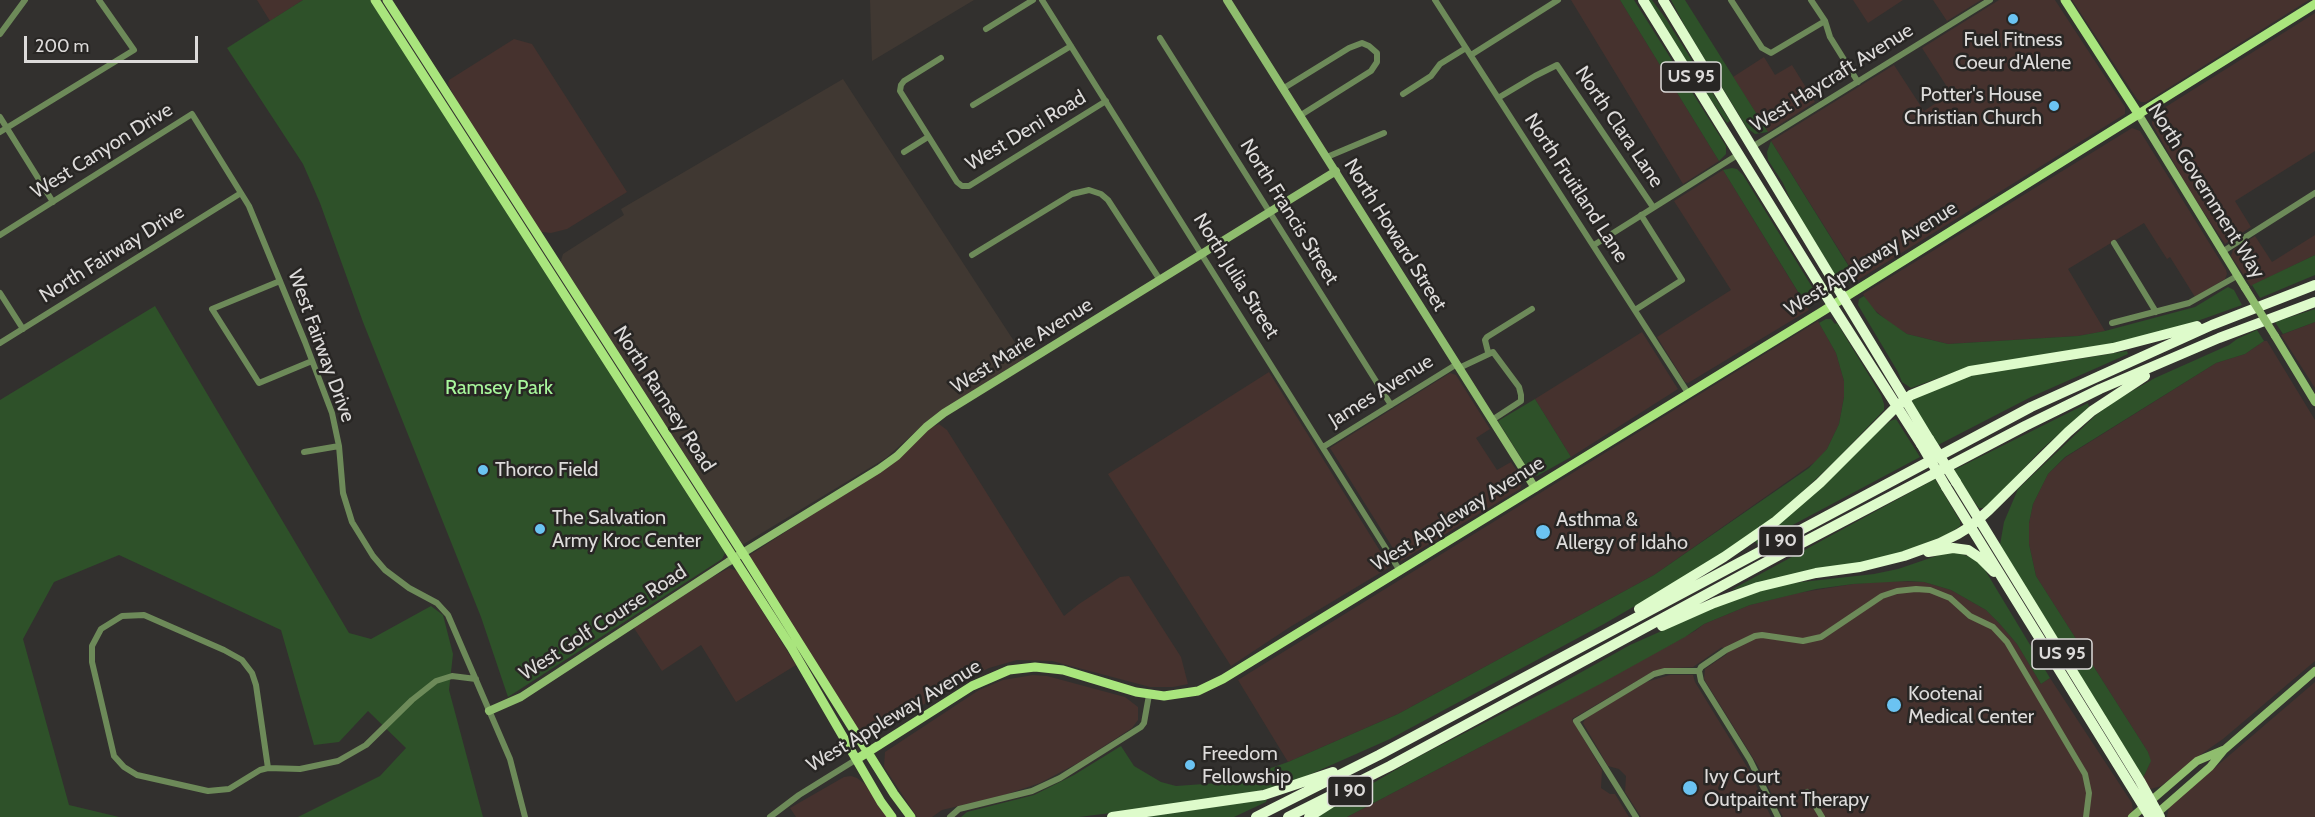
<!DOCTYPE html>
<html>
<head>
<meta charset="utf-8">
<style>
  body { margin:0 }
  #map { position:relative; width:2315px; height:817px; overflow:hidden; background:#32302e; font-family:Cabin,sans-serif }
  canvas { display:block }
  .scale { position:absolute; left:24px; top:36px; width:174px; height:27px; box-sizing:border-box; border:3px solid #dddbda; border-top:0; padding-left:8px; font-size:18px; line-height:21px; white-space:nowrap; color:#dddbda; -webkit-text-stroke:4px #282624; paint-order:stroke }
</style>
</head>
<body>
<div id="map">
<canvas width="2315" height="817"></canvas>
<div class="scale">200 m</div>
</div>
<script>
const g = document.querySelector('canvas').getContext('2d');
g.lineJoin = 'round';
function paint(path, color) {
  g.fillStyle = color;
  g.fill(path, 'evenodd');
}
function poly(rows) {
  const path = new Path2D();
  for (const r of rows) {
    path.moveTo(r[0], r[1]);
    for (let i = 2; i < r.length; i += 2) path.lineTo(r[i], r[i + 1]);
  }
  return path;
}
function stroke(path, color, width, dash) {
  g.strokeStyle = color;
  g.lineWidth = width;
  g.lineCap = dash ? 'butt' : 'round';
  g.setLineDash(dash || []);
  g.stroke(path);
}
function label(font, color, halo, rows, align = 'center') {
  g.font = font + ' Cabin,sans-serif';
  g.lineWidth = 5;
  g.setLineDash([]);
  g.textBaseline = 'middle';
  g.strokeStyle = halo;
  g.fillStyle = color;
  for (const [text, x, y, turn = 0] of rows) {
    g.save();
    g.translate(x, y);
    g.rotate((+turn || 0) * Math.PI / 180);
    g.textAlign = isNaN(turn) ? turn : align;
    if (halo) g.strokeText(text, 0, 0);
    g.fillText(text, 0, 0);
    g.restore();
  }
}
paint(poly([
  [257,0,303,0,270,21],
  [1571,0,1620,0,1719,161,1683,184],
  [1853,0,1903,0,1868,23],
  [1933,0,1981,0,1947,21],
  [1999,0,2055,0,2125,107,2125,114,1858,280,1771,141,1894,65,1924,111,1951,93,1922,48],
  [2072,0,2309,0,2146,102,2141,102,2137,99],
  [2315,13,2315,151,2235,201,2251,227,2225,244,2191,193,2152,124,2152,119,2156,113],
  [514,39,532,44,627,192,567,229,551,233,541,232,461,109,448,84,449,80],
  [1764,57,1775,75,1792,65,1815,102,1768,132,1733,77],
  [2132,128,2140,131,2226,270,2227,274,2225,279,2195,297,2170,257,2167,259,2144,223,2068,269,2105,331,2078,336,1948,344,1907,334,1891,324,1870,306,1863,294],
  [1723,170,1809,310,1688,383,1685,382,1657,337,1731,290,1674,201],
  [2315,235,2315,255,2251,286,2231,256,2233,250,2255,236,2272,262],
  [1818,321,1836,353,1844,381,1844,397,1839,424,1827,449,1818,460,1654,575,1398,714,1288,762,1238,680],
  [2315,322,2315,388,2281,335],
  [1642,332,1678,389,1571,457,1535,399],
  [2264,341,2267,341,2315,420,2315,661,2223,739,2193,760,2161,786,2151,789,2145,785,2142,780,2150,763,2148,752,2036,576,2029,544,2029,523,2033,504,2048,474,2066,457,2216,363,2245,354],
  [1269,372,1390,567,1290,627,1231,666,1108,474],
  [1450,373,1456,375,1490,429,1476,438,1497,470,1511,462,1521,477,1522,484,1520,489,1401,561,1330,448],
  [939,424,947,430,1064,616,1079,604,1120,577,1129,576,1181,657,1188,684,1173,687,1150,687,1052,661,1017,660,989,668,963,681,876,733,863,732,856,726,749,559,750,555,841,496,932,427],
  [729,568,737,571,796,665,736,702,701,645,662,671,634,628,709,579],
  [1891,581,1924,582,1951,590,1986,610,1999,623,2017,644,2041,684,2050,678,2132,803,2133,812,2128,817,1783,817,1758,766,1704,679,1705,669,1727,654,1722,647,1693,667,1673,668,1652,672,1572,719,1602,770,1601,788,1610,794,1615,794,1629,817,1347,817,1484,745,1695,631,1704,624,1750,605,1798,593,1853,584],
  [1033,675,1047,676,1125,697,1138,707,1138,720,1132,728,1078,763,1040,783,1004,795,942,810,932,817,917,817,884,767,885,752,979,690,1003,680],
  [1670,675,1693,675,1695,682,1749,770,1771,817,1641,817,1625,792,1626,776,1619,769,1608,766,1583,723,1586,718,1646,682],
  [2315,682,2315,817,2167,817,2169,807],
  [851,776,857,778,865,784,887,817,796,817,790,808,844,777]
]), '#46322e');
paint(poly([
  [870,0,974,0,872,61],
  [843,79,1025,358,932,417,886,458,742,545,560,264,563,254,624,215,621,209]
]), '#403832');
paint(poly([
  [303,0,370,0,725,553,722,559,508,697,481,617,363,322,320,203,303,164,227,48],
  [1620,0,1634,0,1726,146,1726,154,1719,161],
  [1646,0,1652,0,1666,19,1730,121,1727,123,1711,100],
  [1671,0,1685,0,1768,132,1755,134,1747,128,1687,30],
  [1771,141,1856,278,1849,283,1844,283,1839,276,1836,276,1795,210,1783,183,1768,160,1767,152],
  [1732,168,1737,169,1743,175,1814,290,1818,299,1808,308,1723,170],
  [2315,255,2315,275,2260,298,2252,285],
  [2228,287,2234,290,2242,305,2175,329,2111,344,1966,368,1911,388,1902,382,1898,372,1858,305,1859,299,1864,296,1877,313,1907,334,1948,344,2078,336,2105,331,2195,307],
  [155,306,349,633,371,639,431,606,443,615,453,654,449,690,483,817,298,817,380,776,406,748,368,711,339,742,314,745,281,630,119,555,54,582,23,639,69,805,119,817,0,817,0,400],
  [2315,309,2315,322,2283,334,2275,322],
  [1826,319,1831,319,1835,324,1837,323,1881,395,1884,404,1884,410,1836,460,1779,514,1724,554,1604,624,1390,739,1286,785,1214,800,1079,817,961,817,967,812,1034,795,1074,775,1121,746,1134,766,1161,782,1176,786,1218,783,1251,775,1288,762,1398,714,1654,575,1809,468,1827,449,1839,424,1844,397,1844,381,1836,353,1819,323],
  [2257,330,2264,341,2245,354,2216,363,2065,457,2048,474,2033,504,2029,523,2029,544,2036,576,2148,752,2151,761,2142,780,2000,545,2004,522,2018,489,2096,415,2118,399,2155,378,2229,345,2237,339],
  [2127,351,2128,354,2031,397,1936,446,1912,402,1913,399,1969,375,2023,365,2060,362],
  [1535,399,1571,457,1537,476,1530,472,1498,421],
  [2088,403,2089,407,2041,450,1998,496,1984,508,1979,508,1952,471],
  [1896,419,1920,457,1757,544,1755,541,1860,446,1890,421],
  [1935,479,1960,521,1960,526,1949,534,1884,559,1731,590],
  [1957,552,1972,558,1982,565,2050,678,2041,684,2017,644,1999,623,1986,610,1951,590,1924,582,1908,581,1853,584,1816,589,1750,605,1704,624,1685,637,1602,683,1347,817,1315,817,1416,758,1560,684,1630,645,1745,594,1784,584,1874,574,1898,569,1942,554],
  [1267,799,1266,802,1234,817,1142,817]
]), '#2e5129');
stroke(poly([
  [1042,0,1400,571],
  [1435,0,1688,393],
  [1731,0,1762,48,1771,53,1825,21],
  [1811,0,1825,21,1830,37,1858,82],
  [986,29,1033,0],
  [0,34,25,0],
  [1160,38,1391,405],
  [1471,55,1558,0],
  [941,58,904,81,901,85,900,91,957,182,962,186,969,186,1106,101],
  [1284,88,1349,48,1362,43,1369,46,1377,53,1377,62,1371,71,1301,115],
  [1403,94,1431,76,1440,64,1466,48],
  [1498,98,1535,76,1557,65,1653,207],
  [973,105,1071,46],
  [0,117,53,202],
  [0,132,134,50,99,0],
  [1752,147,1990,0],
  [904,152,928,137],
  [1327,157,1384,133],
  [0,235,192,114,249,206,305,342,332,413,339,446,343,493,352,522,373,556,385,570,409,588,437,603,448,615,510,759,525,817],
  [2114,243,2156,312],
  [1594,245,1739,154],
  [2222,252,2315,193],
  [972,255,1072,194,1089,190,1101,194,1108,200,1160,280],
  [280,281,212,309,259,383,312,361],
  [0,293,23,329],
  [1635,310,1682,280,1641,215],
  [2112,323,2189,303,2237,276],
  [0,343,241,193],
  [1488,352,1485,340,1487,337,1532,309],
  [1459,368,1493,352,1519,387,1521,395,1521,401,1492,420],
  [1323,447,1457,364],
  [304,452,339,446],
  [268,768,256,685,252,673,242,660,224,650,144,615,122,616,101,629,92,646,92,662,114,756,124,767,137,775,208,791,229,789,260,770,268,768,300,769,338,761,366,745,412,700,436,681,452,676,476,679],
  [1807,792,1822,817],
  [770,817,799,795,857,759],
  [950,817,959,809,1032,791,1060,778,1141,727,1144,723,1149,695],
  [1636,817,1576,721,1654,674,1665,671,1699,671],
  [1778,817,1750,760,1701,681,1699,671,1701,667,1726,650,1755,636,1762,635,1803,641,1821,637,1882,596,1897,591,1916,589,1930,590,1950,598,1970,616,1993,627,2007,642,2085,774,2089,793,2086,817]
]), '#6d8a59', 6);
stroke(poly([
  [1227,0,1535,488],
  [2139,115,2245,288],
  [2275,336,2315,402],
  [489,711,521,697,728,562,879,469,897,456,926,427,944,413,1336,171],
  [2155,815,2210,767,2224,750,2315,671],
  [2132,817,2197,761,2223,750]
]), '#8fbd6e', 8);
stroke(poly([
  [375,0,791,647,881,802,892,817],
  [387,0,747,560,894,794,911,817],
  [2065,0,2139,115],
  [857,759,972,686,1009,670,1035,667,1063,670,1136,692,1164,696,1198,691,1223,679,1823,311,2315,4]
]), '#a9e57d', 9);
stroke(poly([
  [1643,0,1832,305,1921,444],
  [1663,0,1929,439],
  [1956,482,2140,781,2160,817],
  [1946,487,2150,817],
  [1928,552,1953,548,1968,550,1980,558,1994,572],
  [1639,609,1724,557,1776,521,1820,483,1897,406,1911,395,1970,371,2113,348,2197,326],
  [1662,626,1714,603,1758,587,1816,573,1860,567,1904,556,1940,543,1958,534,1971,526,1989,510,2068,432,2092,411,2145,376],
  [1112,817,1264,795,1333,772],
  [1256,817,1379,755,2031,407,2212,325,2315,285],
  [1288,817,1390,766,1781,554,2025,426,2100,389,2219,338,2315,302],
  [1309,817,1334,801]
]), '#defbcb', 10);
stroke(poly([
  [2245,288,2275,336]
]), '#8fbd6e', 8);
stroke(poly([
  [1929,439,1956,482],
  [1921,444,1946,487]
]), '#defbcb', 10);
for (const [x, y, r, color] of [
  [2013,19,6,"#6bc3f2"],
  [2054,106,6,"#6bc3f2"],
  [483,470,6,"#6bc3f2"],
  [540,529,6,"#6bc3f2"],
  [1543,532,8,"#6bc3f2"],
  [1894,705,8,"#6bc3f2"],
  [1190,765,6,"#6bc3f2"],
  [1690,788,8,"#6bc3f2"]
]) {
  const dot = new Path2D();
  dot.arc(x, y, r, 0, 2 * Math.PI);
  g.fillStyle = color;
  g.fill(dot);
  stroke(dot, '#282624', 2);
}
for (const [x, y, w] of [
  [1691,77,60],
  [1781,541,45],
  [2062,654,60],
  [1350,791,45]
]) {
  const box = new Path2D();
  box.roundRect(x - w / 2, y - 15, w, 30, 4.5);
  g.fillStyle = '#282624';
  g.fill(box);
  stroke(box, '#dddbda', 1.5);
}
label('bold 18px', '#dddbda', null, [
  ["US 95",1691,77],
  ["I 90",1781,541],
  ["US 95",2062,654],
  ["I 90",1350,791]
]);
label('20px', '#dddbda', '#282624', [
  ["Fuel Fitness",2013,40,"center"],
  ["Coeur d'Alene",2013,63,"center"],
  ["Potter's House",2042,95,"right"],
  ["Christian Church",2042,118,"right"],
  ["Thorco Field",495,470],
  ["The Salvation",552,518],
  ["Army Kroc Center",552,541],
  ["Asthma &",1556,520],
  ["Allergy of Idaho",1556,543],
  ["Kootenai",1908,694],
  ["Medical Center",1908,717],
  ["Freedom",1202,754],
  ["Fellowship",1202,777],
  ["Ivy Court",1704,777],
  ["Outpaitent Therapy",1704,800]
], 'left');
label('20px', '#dddbda', '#282624', [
  ["West Haycraft Avenue",1832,78,-32],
  ["North Clara Lane",1619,127,56],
  ["West Deni Road",1026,131,-31],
  ["West Canyon Drive",102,151,-32],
  ["North Fruitland Lane",1576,188,57],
  ["North Government Way",2206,191,58],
  ["North Francis Street",1289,212,58],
  ["North Howard Street",1395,235,58],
  ["North Fairway Drive",112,254,-32],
  ["West Appleway Avenue",1871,259,-32],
  ["North Julia Street",1236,276,58],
  ["West Fairway Drive",321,346,70],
  ["West Marie Avenue",1022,346,-32],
  ["James Avenue",1381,391,-32],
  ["North Ramsey Road",664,399,57],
  ["West Appleway Avenue",1458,514,-32],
  ["West Golf Course Road",603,623,-33],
  ["West Appleway Avenue",894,716,-31]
]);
label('20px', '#a8f79c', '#282624', [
  ["Ramsey Park",499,388]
]);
</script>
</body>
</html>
